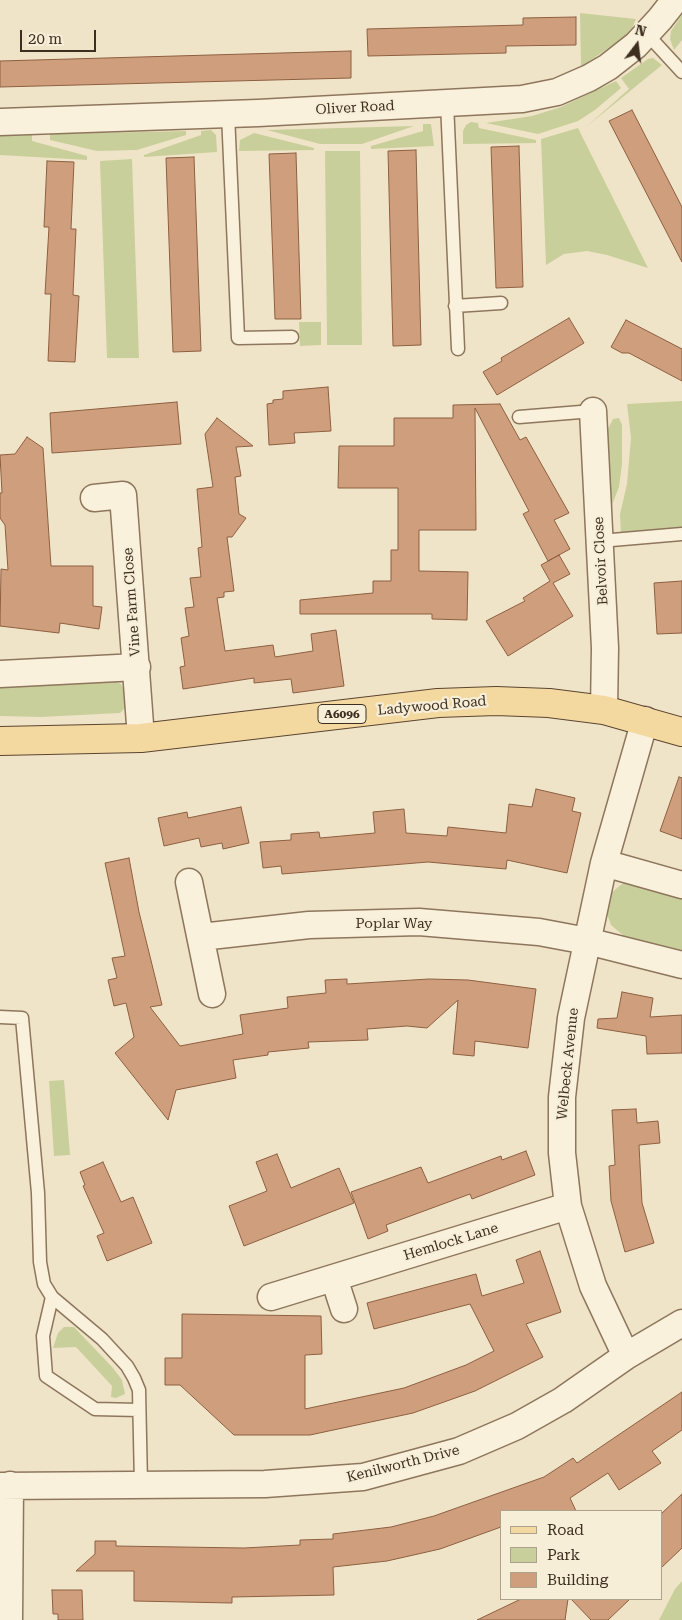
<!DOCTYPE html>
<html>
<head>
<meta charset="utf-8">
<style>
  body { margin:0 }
  #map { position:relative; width:682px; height:1620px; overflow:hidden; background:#f0e4c8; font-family:"Roboto Serif",serif }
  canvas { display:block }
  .legend { position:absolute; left:500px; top:1510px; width:162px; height:90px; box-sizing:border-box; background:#f7eed8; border:1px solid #ada18e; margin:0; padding:6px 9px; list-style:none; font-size:15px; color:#3d2e20 }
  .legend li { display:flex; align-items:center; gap:10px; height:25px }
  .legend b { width:25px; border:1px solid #ada18e }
  .north { position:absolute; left:612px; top:20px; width:50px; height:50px; -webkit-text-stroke:4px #f7eed8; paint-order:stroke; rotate:15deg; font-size:14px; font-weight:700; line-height:20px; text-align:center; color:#3d2e20 }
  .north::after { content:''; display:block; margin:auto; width:18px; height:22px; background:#3d2e20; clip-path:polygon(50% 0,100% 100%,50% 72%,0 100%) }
  .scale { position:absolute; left:20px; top:30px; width:76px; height:22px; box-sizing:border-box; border:2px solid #3d2e20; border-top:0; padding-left:6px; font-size:15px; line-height:18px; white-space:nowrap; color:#3d2e20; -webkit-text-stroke:4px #f7eed8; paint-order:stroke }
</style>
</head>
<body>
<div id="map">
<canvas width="682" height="1620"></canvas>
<ul class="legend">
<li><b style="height:6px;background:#f3d9a0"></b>Road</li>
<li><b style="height:14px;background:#c9cf9b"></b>Park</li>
<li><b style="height:14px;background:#cf9f7d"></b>Building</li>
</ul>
<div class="north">N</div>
<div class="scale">20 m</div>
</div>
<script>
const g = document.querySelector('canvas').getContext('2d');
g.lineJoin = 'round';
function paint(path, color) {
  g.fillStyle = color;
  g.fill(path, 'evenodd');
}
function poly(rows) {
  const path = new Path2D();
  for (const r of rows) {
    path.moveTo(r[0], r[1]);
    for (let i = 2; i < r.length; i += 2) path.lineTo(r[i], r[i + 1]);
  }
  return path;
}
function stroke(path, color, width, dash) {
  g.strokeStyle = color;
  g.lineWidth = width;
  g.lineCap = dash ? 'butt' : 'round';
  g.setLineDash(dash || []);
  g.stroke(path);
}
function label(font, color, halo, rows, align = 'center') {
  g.font = font + ' "Roboto Serif",serif';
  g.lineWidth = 4.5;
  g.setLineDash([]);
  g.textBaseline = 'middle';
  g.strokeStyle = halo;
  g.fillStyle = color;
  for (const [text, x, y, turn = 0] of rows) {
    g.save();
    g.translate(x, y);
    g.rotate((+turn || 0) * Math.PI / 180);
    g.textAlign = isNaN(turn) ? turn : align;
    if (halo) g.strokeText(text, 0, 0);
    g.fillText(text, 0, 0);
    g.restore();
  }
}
paint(poly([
  [580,13,636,19,632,28,624,37,581,67],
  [682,15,682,40,674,50,670,39,671,31],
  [653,58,662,65,586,127,629,89,621,78,648,59],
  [616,81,621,88,595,110,578,121,538,134,486,123,532,116,561,107],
  [471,122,478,123,479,128,536,140,536,143,463,144,463,131,466,125],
  [423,124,431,124,434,146,371,149,371,146,423,131],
  [414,126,362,144,320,144,267,130],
  [578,128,648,268,607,255,587,251,564,254,546,265,541,139],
  [211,130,216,135,217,152,144,157,144,155,201,135,201,131],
  [186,131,186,135,137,150,97,151,50,140,50,134],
  [254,133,314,148,314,150,239,151,240,140],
  [32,135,32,141,87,156,87,160,0,155,0,136],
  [325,151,360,151,362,345,327,345],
  [132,159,139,358,107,358,100,161],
  [299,322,321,322,321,345,300,346],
  [682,401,682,528,621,534,620,514,627,484,631,438,627,404],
  [619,418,622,425,622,464,619,487,610,510,606,433,613,419],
  [111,679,121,684,126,693,125,708,120,713,41,717,0,716,0,686,25,687],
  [633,879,682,893,682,952,624,936,611,925,607,914,611,893,622,884],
  [64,1080,70,1155,54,1156,49,1081],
  [64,1327,74,1327,113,1368,122,1380,125,1394,116,1398,111,1397,112,1386,76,1347,53,1348,58,1333],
  [682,1581,682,1620,659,1620,675,1589]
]), '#c9cf9b');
const building = poly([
  [576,17,576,45,506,46,506,53,368,56,367,29,523,25,523,18,576,17],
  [351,51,351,78,0,87,0,61,351,51],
  [632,110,682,207,682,262,609,121,632,110],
  [519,146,523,287,496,288,491,147,519,146],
  [416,150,421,345,393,346,388,151,416,150],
  [296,153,301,319,275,319,269,154,296,153],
  [194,157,201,351,173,352,166,158,194,157],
  [47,161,74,162,71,229,76,229,73,295,79,296,75,362,48,361,51,294,45,294,49,227,44,227,47,161],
  [569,318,584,343,497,395,483,372,502,361,501,358,569,318],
  [626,320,682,349,682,381,629,353,622,353,611,347,626,320],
  [328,387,331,431,294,433,295,443,269,445,267,404,273,403,273,400,283,399,283,391,328,387],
  [177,402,181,444,52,453,50,413,177,402],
  [500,404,520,440,526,437,569,513,554,520,570,549,548,561,523,514,529,511,475,408,476,530,419,530,419,571,468,572,467,620,432,619,432,614,300,614,300,600,373,593,373,581,391,581,391,550,398,550,398,488,338,488,339,446,394,446,394,418,453,418,453,405,500,404],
  [217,418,253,446,236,447,241,476,235,477,239,514,246,518,232,537,227,537,234,591,224,592,224,597,217,598,225,651,273,645,275,657,313,651,311,634,336,630,344,686,293,693,291,679,254,683,254,678,183,689,180,667,185,666,181,638,189,636,185,608,194,607,190,578,201,577,198,548,202,547,197,489,213,487,205,434,217,418],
  [27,437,43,448,51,566,93,566,93,606,102,607,99,629,60,623,59,633,0,626,1,569,8,570,5,525,0,518,0,493,2,493,0,455,15,454,27,437],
  [559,555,570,574,553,583,573,616,508,656,486,621,525,601,523,598,550,581,541,565,559,555],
  [682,581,682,633,657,634,654,583,682,581],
  [679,777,682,778,682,839,660,831,679,777],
  [536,789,575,798,572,811,581,813,567,873,507,860,506,869,428,862,282,874,281,866,263,868,260,842,291,840,291,834,319,832,320,838,375,833,373,812,404,809,406,833,447,836,448,827,506,833,509,804,532,807,536,789],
  [241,807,249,843,223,849,222,843,201,847,199,838,164,846,158,818,187,812,188,818,241,807],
  [129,858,139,912,162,1005,150,1007,180,1046,243,1034,240,1015,288,1008,287,997,326,993,325,980,347,979,347,984,429,979,468,980,536,989,528,1048,475,1041,474,1056,453,1054,458,1000,427,1028,407,1026,367,1029,368,1040,308,1042,309,1048,268,1052,268,1055,233,1060,236,1078,176,1090,168,1120,115,1053,134,1037,126,1003,114,1006,108,980,117,978,112,958,125,956,105,863,129,858],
  [622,992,653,998,650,1017,682,1015,682,1053,647,1054,646,1036,597,1028,598,1019,617,1018,622,992],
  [636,1109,637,1123,658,1121,660,1143,639,1145,642,1203,654,1243,625,1252,611,1201,609,1166,615,1165,612,1110,636,1109],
  [526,1151,535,1175,472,1199,470,1194,386,1225,388,1231,368,1239,351,1192,421,1167,428,1183,501,1156,502,1160,526,1151],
  [277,1154,291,1188,339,1168,354,1203,244,1246,229,1206,267,1191,256,1162,277,1154],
  [103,1162,121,1202,133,1197,152,1243,107,1261,97,1236,104,1233,83,1186,85,1185,80,1172,103,1162],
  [540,1251,561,1312,526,1324,543,1357,475,1391,413,1413,310,1435,234,1435,180,1385,165,1385,165,1358,182,1358,182,1314,321,1316,322,1354,305,1355,305,1409,404,1388,466,1365,494,1351,470,1304,374,1329,367,1303,476,1274,482,1296,524,1283,516,1260,540,1251],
  [682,1392,682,1430,652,1451,661,1463,619,1490,608,1473,570,1498,576,1511,501,1511,501,1527,440,1549,387,1561,333,1567,334,1595,232,1597,232,1603,134,1601,134,1571,76,1571,95,1554,95,1541,116,1541,116,1546,244,1548,300,1545,300,1540,333,1539,333,1534,391,1527,434,1516,544,1477,573,1458,577,1463,682,1392],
  [682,1494,682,1548,661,1568,661,1514,682,1494],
  [52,1590,82,1590,83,1620,58,1620,58,1614,53,1614,52,1590],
  [521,1599,568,1599,565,1620,477,1620,521,1599],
  [571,1599,630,1599,608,1620,591,1620,571,1599]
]);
paint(building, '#cf9f7d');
stroke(building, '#8d5f41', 1);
const lane = poly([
  [647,34,682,72],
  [447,103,458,349],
  [228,114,238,338,292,337],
  [455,306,501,303],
  [519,417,593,411],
  [600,541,682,534],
  [0,1017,22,1018,38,1193,40,1262,44,1284,52,1297,102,1339,127,1366,134,1378,139,1390,141,1485],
  [52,1297,43,1336,46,1376,95,1409,139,1410]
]);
const street = poly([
  [0,122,258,113,522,99,557,92,589,78,608,67,636,45,660,19,675,0],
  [593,411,605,648,604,710],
  [94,498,123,495,141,738],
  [0,674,137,667],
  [604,863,682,885],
  [189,882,212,994],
  [201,937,309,925,419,922,539,932,587,941,682,965],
  [334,1278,344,1309],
  [271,1297,568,1206],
  [626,1356,593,1286,568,1206,562,1153,562,1097,571,1018,604,863,645,720],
  [0,1486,265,1484,363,1477,459,1451,517,1426,563,1400,626,1356,682,1323],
  [9,1620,10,1485]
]);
const primary = poly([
  [0,741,141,738,438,703,496,701,549,703,604,710,682,732]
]);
stroke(lane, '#8d765c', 15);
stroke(street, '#8d765c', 29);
stroke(primary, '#5b4430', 30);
stroke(lane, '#faf1dc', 12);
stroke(street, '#faf1dc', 26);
stroke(primary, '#f3d9a0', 28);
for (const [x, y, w] of [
  [342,714,48]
]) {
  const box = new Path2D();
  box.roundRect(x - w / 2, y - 9.5, w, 19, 4);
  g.fillStyle = '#f7eed8';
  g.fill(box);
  stroke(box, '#3d2e20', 1);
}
label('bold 12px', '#3d2e20', null, [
  ["A6096",342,714]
]);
label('14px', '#3d2e20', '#f7eed8', [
  ["Oliver Road",355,108,-3],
  ["Belvoir Close",601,561,-93],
  ["Vine Farm Close",132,602,-94],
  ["Ladywood Road",432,706,-5],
  ["Poplar Way",394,924],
  ["Welbeck Avenue",568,1064,-84],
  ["Hemlock Lane",451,1242,-17],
  ["Kenilworth Drive",403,1464,-14]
]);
</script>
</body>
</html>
